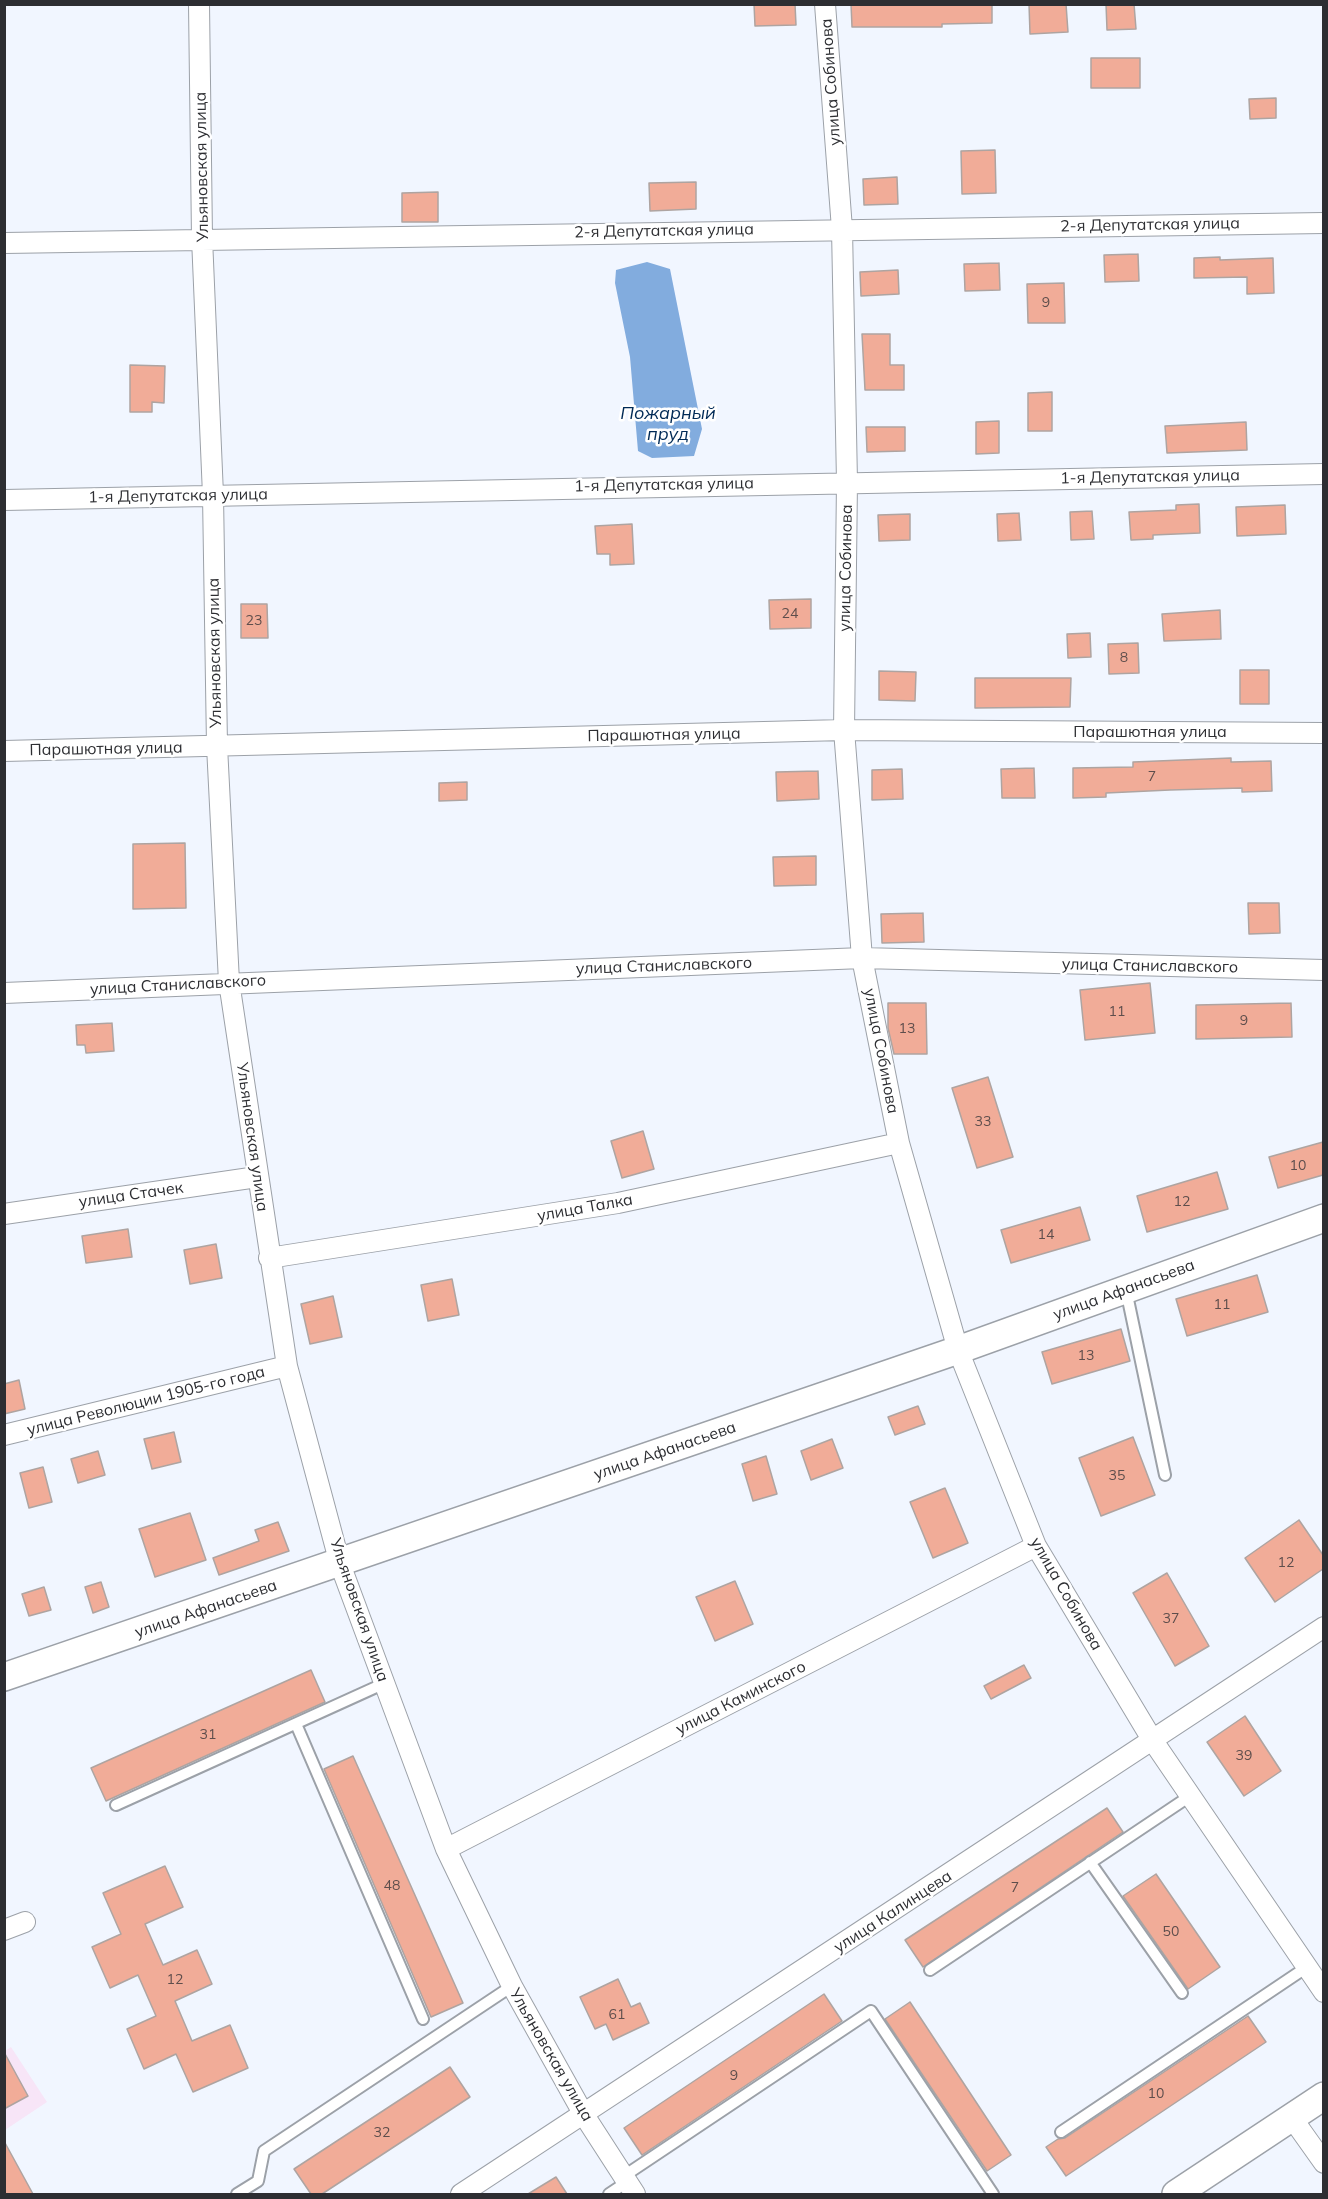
<!DOCTYPE html>
<html>
<head>
<meta charset="utf-8">
<style>
  body { margin:0 }
  #map { position:relative; width:1328px; height:2199px; overflow:hidden; background:#f1f6ff; font-family:Mulish,sans-serif }
  canvas { display:block }
  .frame { position:absolute; inset:0; border:6px solid #2d2e32; pointer-events:none }
</style>
</head>
<body>
<div id="map">
<canvas width="1328" height="2199"></canvas>
<div class="frame"></div>
</div>
<script>
const g = document.querySelector('canvas').getContext('2d');
g.lineJoin = 'round';
function paint(path, color) {
  g.fillStyle = color;
  g.fill(path, 'evenodd');
}
function poly(rows) {
  const path = new Path2D();
  for (const r of rows) {
    path.moveTo(r[0], r[1]);
    for (let i = 2; i < r.length; i += 2) path.lineTo(r[i], r[i + 1]);
  }
  return path;
}
function stroke(path, color, width, dash) {
  g.strokeStyle = color;
  g.lineWidth = width;
  g.lineCap = dash ? 'butt' : 'round';
  g.setLineDash(dash || []);
  g.stroke(path);
}
function label(font, color, halo, rows, align = 'center') {
  g.font = font + ' Mulish,sans-serif';
  g.lineWidth = 5;
  g.setLineDash([]);
  g.textBaseline = 'middle';
  g.strokeStyle = halo;
  g.fillStyle = color;
  for (const [text, x, y, turn = 0] of rows) {
    g.save();
    g.translate(x, y);
    g.rotate((+turn || 0) * Math.PI / 180);
    g.textAlign = isNaN(turn) ? turn : align;
    if (halo) g.strokeText(text, 0, 0);
    g.fillText(text, 0, 0);
    g.restore();
  }
}
paint(poly([
  [11,2047,47,2102,5,2130,5,2051]
]), '#f7e5f7');
paint(poly([
  [647,262,670,269,702,429,694,456,652,458,638,451,630,357,615,283,616,270]
]), '#82acde');
const building = poly([
  [754,4,795,4,796,25,755,26,754,4],
  [851,4,992,4,992,23,942,24,942,27,852,27,851,4],
  [1029,4,1066,4,1068,32,1030,34,1029,4],
  [1106,4,1134,4,1136,29,1107,30,1106,4],
  [1091,58,1140,58,1140,88,1091,88,1091,58],
  [1276,98,1276,118,1250,119,1249,99,1276,98],
  [995,150,996,193,962,194,961,151,995,150],
  [897,177,898,204,864,205,863,179,897,177],
  [696,182,696,209,650,211,649,183,696,182],
  [438,192,438,222,402,222,402,193,438,192],
  [1138,254,1139,281,1105,282,1104,255,1138,254],
  [1220,257,1220,260,1273,258,1274,293,1247,294,1247,277,1194,278,1194,258,1220,257],
  [999,263,1000,290,965,291,964,264,999,263],
  [898,270,899,294,861,296,860,272,898,270],
  [1064,283,1065,323,1028,323,1027,284,1064,283],
  [862,334,890,334,890,365,904,365,904,390,865,390,862,334],
  [130,365,165,366,164,403,152,402,152,412,130,412,130,365],
  [1052,392,1052,431,1028,431,1028,393,1052,392],
  [999,421,999,453,976,454,976,422,999,421],
  [1246,422,1247,450,1167,453,1165,426,1246,422],
  [866,427,905,427,905,451,867,452,866,427],
  [1199,504,1200,533,1153,535,1153,539,1131,540,1129,512,1176,510,1176,505,1199,504],
  [1285,505,1286,534,1237,536,1236,507,1285,505],
  [1092,511,1094,539,1071,540,1070,512,1092,511],
  [1019,513,1021,540,998,541,997,514,1019,513],
  [910,514,910,540,879,541,878,515,910,514],
  [632,524,634,564,610,565,610,554,597,554,595,526,632,524],
  [811,599,811,628,770,629,769,600,811,599],
  [241,604,267,604,268,638,241,638,241,604],
  [1220,610,1221,639,1164,641,1162,614,1220,610],
  [1090,633,1091,657,1068,658,1067,634,1090,633],
  [1138,643,1139,673,1109,674,1108,644,1138,643],
  [1240,670,1269,670,1269,704,1240,704,1240,670],
  [879,671,916,672,915,701,879,700,879,671],
  [975,678,1071,678,1070,707,975,708,975,678],
  [1231,758,1231,762,1271,761,1272,791,1242,792,1242,788,1170,790,1106,793,1106,797,1073,798,1073,768,1133,767,1133,762,1231,758],
  [1034,768,1035,798,1002,798,1001,769,1034,768],
  [902,769,903,799,872,800,872,770,902,769],
  [818,771,819,799,777,801,776,772,818,771],
  [467,782,467,800,439,801,439,783,467,782],
  [185,843,186,908,133,909,133,844,185,843],
  [816,856,816,885,774,886,773,857,816,856],
  [1248,903,1279,903,1280,933,1249,934,1248,903],
  [923,913,924,942,882,943,881,914,923,913],
  [1150,983,1155,1033,1085,1040,1080,990,1150,983],
  [888,1003,926,1003,927,1054,894,1054,888,1028,888,1003],
  [1291,1003,1292,1037,1196,1039,1196,1005,1291,1003],
  [112,1023,114,1051,86,1053,85,1045,77,1045,76,1025,112,1023],
  [988,1077,1013,1157,977,1168,952,1088,988,1077],
  [643,1131,654,1169,622,1178,611,1141,643,1131],
  [1323,1142,1323,1175,1278,1188,1269,1157,1323,1142],
  [1217,1172,1228,1209,1147,1232,1137,1196,1217,1172],
  [1080,1207,1090,1240,1011,1263,1001,1230,1080,1207],
  [128,1229,132,1257,86,1263,82,1236,128,1229],
  [216,1244,222,1278,190,1284,184,1250,216,1244],
  [1257,1275,1268,1312,1187,1336,1176,1299,1257,1275],
  [452,1279,459,1315,428,1321,421,1285,452,1279],
  [333,1296,342,1337,310,1344,301,1304,333,1296],
  [1121,1329,1130,1361,1052,1384,1042,1352,1121,1329],
  [19,1380,25,1409,4,1414,4,1384,19,1380],
  [918,1406,925,1424,895,1435,888,1417,918,1406],
  [174,1432,181,1462,152,1469,144,1439,174,1432],
  [1133,1437,1155,1495,1101,1516,1079,1458,1133,1437],
  [832,1439,843,1468,811,1480,801,1451,832,1439],
  [98,1451,105,1475,78,1483,71,1459,98,1451],
  [766,1456,777,1494,753,1501,742,1464,766,1456],
  [43,1467,52,1502,29,1508,20,1473,43,1467],
  [945,1488,968,1543,933,1558,910,1502,945,1488],
  [190,1513,206,1560,155,1577,139,1529,190,1513],
  [1299,1520,1323,1555,1323,1569,1275,1602,1245,1558,1299,1520],
  [278,1522,289,1551,219,1575,213,1558,259,1541,255,1530,278,1522],
  [1167,1573,1209,1646,1175,1666,1133,1593,1167,1573],
  [735,1581,753,1624,715,1641,696,1597,735,1581],
  [101,1582,109,1607,93,1613,85,1587,101,1582],
  [44,1587,51,1610,29,1616,22,1594,44,1587],
  [1024,1665,1031,1678,991,1699,984,1686,1024,1665],
  [311,1670,325,1702,106,1801,91,1768,311,1670],
  [1245,1716,1281,1771,1244,1796,1207,1742,1245,1716],
  [353,1756,463,2003,431,2017,324,1769,353,1756],
  [1107,1808,1123,1832,923,1967,905,1940,1107,1808],
  [165,1866,183,1907,145,1924,163,1965,197,1950,212,1984,175,2001,192,2041,230,2025,248,2068,193,2092,176,2054,144,2069,127,2029,156,2016,138,1975,110,1988,92,1947,121,1934,103,1893,165,1866],
  [1156,1874,1220,1967,1188,1989,1123,1896,1156,1874],
  [618,1979,631,2007,640,2003,649,2023,613,2040,606,2024,595,2029,580,1997,618,1979],
  [824,1994,842,2021,642,2155,624,2128,824,1994],
  [910,2002,1011,2155,987,2171,885,2019,910,2002],
  [1248,2016,1266,2042,1066,2176,1046,2147,1058,2139,1065,2138,1248,2016],
  [4,2052,28,2096,4,2109,4,2052],
  [450,2067,470,2097,322,2194,311,2194,294,2169,450,2067],
  [4,2141,33,2194,4,2194,4,2141],
  [556,2177,567,2194,528,2194,556,2177]
]);
paint(building, '#f1ac98');
stroke(building, '#aea4a1', 1.5);
const lane = poly([
  [1126,1290,1165,1475],
  [296,1724,423,2019],
  [116,1805,385,1683],
  [1090,1862,1182,1993],
  [930,1970,1190,1796],
  [1061,2132,1307,1967],
  [624,2176,871,2011,993,2194],
  [237,2194,258,2181,264,2151,512,1986],
  [609,2194,627,2182]
]);
const street = poly([
  [199,4,202,238,213,495,217,746,229,982,287,1366,340,1564,446,1849,512,1986,584,2115,635,2194],
  [825,4,842,229,847,482,844,730,862,958,899,1143,958,1350,1036,1546,1153,1741,1324,1992],
  [4,243,1324,223],
  [4,500,1324,474],
  [4,751,844,730,1324,733],
  [4,993,862,958,1324,970],
  [4,1214,257,1177],
  [269,1258,618,1203,899,1143],
  [4,1435,287,1366],
  [446,1849,1036,1546],
  [4,1930,25,1922],
  [1292,2118,1324,2163],
  [461,2194,1324,1627]
]);
const secondary = poly([
  [4,1677,958,1350,1324,1218],
  [1176,2194,1324,2096]
]);
stroke(lane, '#9ca1a8', 14);
stroke(street, '#9ca1a8', 22);
stroke(secondary, '#9ca1a8', 30);
stroke(lane, '#fff', 10);
stroke(street, '#fff', 20);
stroke(secondary, '#fff', 27);
label('14px', '#5e4e4c', null, [
  ["9",1046,303],
  ["24",790,614],
  ["23",254,621],
  ["8",1124,658],
  ["7",1152,777],
  ["11",1117,1012],
  ["9",1244,1021],
  ["13",907,1029],
  ["33",983,1122],
  ["10",1298,1166],
  ["12",1182,1202],
  ["14",1046,1235],
  ["11",1222,1305],
  ["13",1086,1356],
  ["35",1117,1476],
  ["12",1286,1563],
  ["37",1171,1619],
  ["31",208,1735],
  ["39",1244,1756],
  ["48",392,1886],
  ["7",1015,1888],
  ["50",1171,1932],
  ["12",175,1980],
  ["61",617,2015],
  ["9",734,2076],
  ["10",1156,2094],
  ["32",382,2133]
]);
label('16px', '#2d2e32', '#fff', [
  ["улица Собинова",831,82,-94],
  ["Ульяновская улица",202,167,-91],
  ["2-я Депутатская улица",1150,225,-1],
  ["2-я Депутатская улица",664,231,-1],
  ["1-я Депутатская улица",1150,477,-1],
  ["1-я Депутатская улица",664,485,-1],
  ["1-я Депутатская улица",178,496,-1],
  ["улица Собинова",846,568,-89],
  ["Ульяновская улица",215,653,-91],
  ["Парашютная улица",1150,732],
  ["Парашютная улица",664,735,-1],
  ["Парашютная улица",106,749,-1],
  ["улица Станиславского",664,966,-2],
  ["улица Станиславского",1150,966,1],
  ["улица Станиславского",178,985,-3],
  ["улица Собинова",881,1051,79],
  ["Ульяновская улица",252,1137,82],
  ["улица Стачек",131,1195,-8],
  ["улица Талка",585,1208,-10],
  ["улица Афанасьева",1124,1290,-20],
  ["улица Революции 1905-го года",146,1401,-14],
  ["улица Афанасьева",665,1451,-19],
  ["улица Собинова",1066,1594,60],
  ["улица Афанасьева",206,1609,-19],
  ["Ульяновская улица",359,1610,71],
  ["улица Каминского",741,1698,-27],
  ["улица Калинцева",893,1912,-33],
  ["Ульяновская улица",551,2055,60]
]);
label('italic 18px', '#002a56', '#fff', [
  ["Пожарный",668,414],
  ["пруд",668,435]
]);
</script>
</body>
</html>
